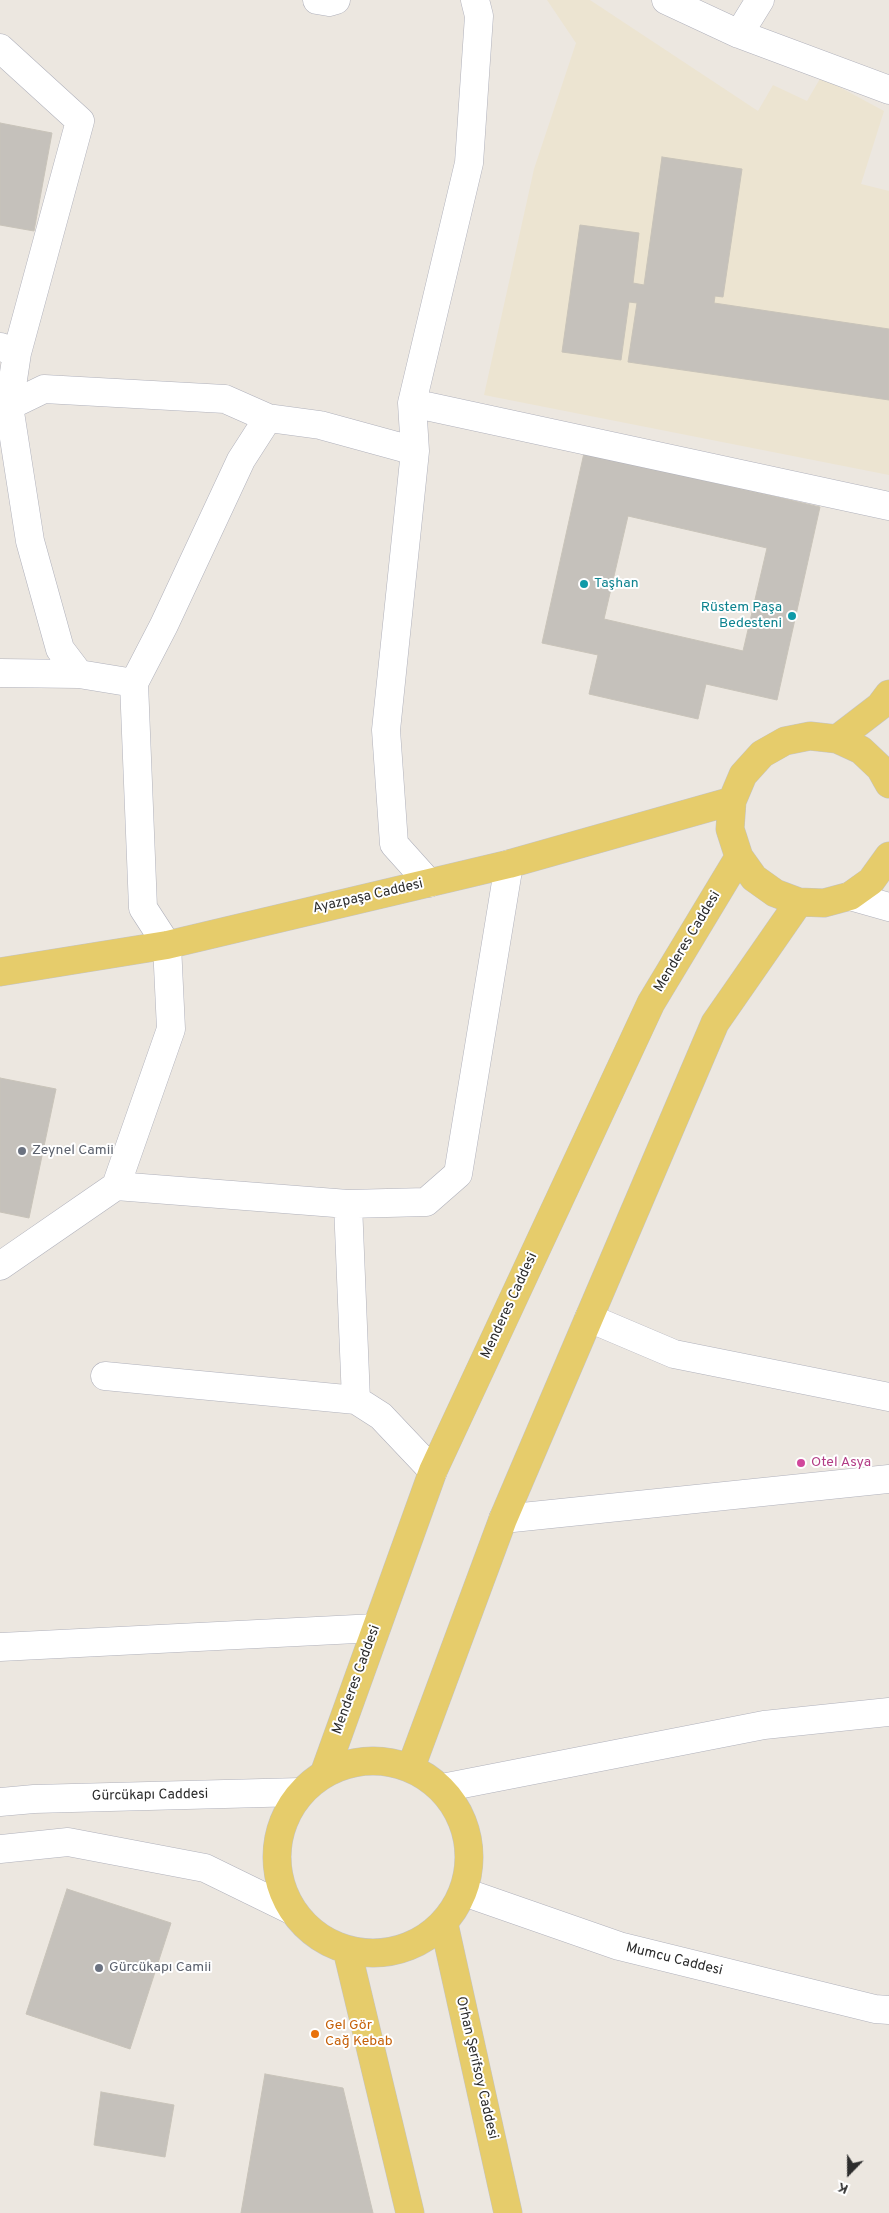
<!DOCTYPE html>
<html>
<head>
<meta charset="utf-8">
<style>
  body { margin:0 }
  #map { position:relative; width:889px; height:2213px; overflow:hidden; background:#ece7e0; font-family:Overpass,sans-serif }
  canvas { display:block }
  .north { position:absolute; left:824px; top:2148px; width:50px; height:50px; -webkit-text-stroke:4px #fff; paint-order:stroke; rotate:202deg; font-size:14px; font-weight:700; line-height:20px; text-align:center; color:#2c2c2c }
  .north::after { content:''; display:block; margin:auto; width:18px; height:22px; background:#2c2c2c; clip-path:polygon(50% 0,100% 100%,50% 72%,0 100%) }
</style>
</head>
<body>
<div id="map">
<canvas width="889" height="2213"></canvas>
<div class="north">K</div>
</div>
<script>
const g = document.querySelector('canvas').getContext('2d');
g.lineJoin = 'round';
function paint(path, color) {
  g.fillStyle = color;
  g.fill(path, 'evenodd');
}
function poly(rows) {
  const path = new Path2D();
  for (const r of rows) {
    if (r.length === 3) {
      path.moveTo(r[0] + r[2], r[1]);
      path.arc(r[0], r[1], r[2], 0, 2 * Math.PI);
      continue;
    }
    path.moveTo(r[0], r[1]);
    for (let i = 2; i < r.length; i += 2) path.lineTo(r[i], r[i + 1]);
  }
  return path;
}
function stroke(path, color, width, dash) {
  g.strokeStyle = color;
  g.lineWidth = width;
  g.lineCap = dash ? 'butt' : 'round';
  g.setLineDash(dash || []);
  g.stroke(path);
}
function label(font, color, halo, rows, align = 'center') {
  g.font = font + ' Overpass,sans-serif';
  g.lineWidth = 4;
  g.setLineDash([]);
  g.textBaseline = 'middle';
  g.strokeStyle = halo;
  g.fillStyle = color;
  for (const [text, x, y, turn = 0] of rows) {
    g.save();
    g.translate(x, y);
    g.rotate((+turn || 0) * Math.PI / 180);
    g.textAlign = isNaN(turn) ? turn : align;
    if (halo) g.strokeText(text, 0, 0);
    g.fillText(text, 0, 0);
    g.restore();
  }
}
paint(poly([
  [547,0,590,0,758,111,773,85,807,101,821,77,884,111,861,184,889,191,889,475,484,395,534,169,576,43]
]), '#ece4d1');
const building = poly([
  [0,123,52,133,34,231,0,225,0,123],
  [662,157,742,169,723,297,715,296,714,303,889,329,889,400,628,362,637,303,629,302,621,360,562,352,580,225,639,233,633,283,644,285,662,157],
  [584,453,820,507,777,700,706,684,698,719,589,694,598,655,542,643,584,453],
  [628,516,767,548,743,651,604,619,628,516],
  [0,1078,56,1089,29,1218,0,1212,0,1078],
  [67,1889,171,1923,130,2049,26,2014,67,1889],
  [265,2074,343,2088,373,2213,241,2213,265,2074],
  [101,2092,174,2105,165,2157,94,2145,101,2092]
]);
paint(building, '#c5c1bb');
stroke(building, '#c8c3b9', 1);
const minor = poly([
  [317,0,329,2,336,0],
  [666,0,739,34,889,90],
  [739,34,760,0],
  [0,48,80,121,17,353,1,347],
  [17,353,9,406,30,541,60,649,79,674,134,683],
  [412,403,889,506],
  [0,407,9,406,44,389,225,399,268,418,320,425,415,451],
  [0,673,79,674],
  [429,883,394,844,386,730,415,451,412,403,469,163,479,16,475,0],
  [850,896,889,907],
  [116,1186,348,1204,426,1202,458,1174,509,864],
  [348,1204,356,1400,381,1416,433,1471],
  [0,1266,116,1186,171,1029,167,945,143,908,134,683,164,625,241,460,268,418],
  [589,1318,674,1354,889,1397],
  [105,1376,356,1400],
  [503,1519,889,1479],
  [0,1647,376,1628],
  [442,1788,764,1725,889,1712],
  [0,1802,34,1799,301,1792],
  [0,1849,68,1842,205,1868,293,1911],
  [464,1892,619,1946,875,2009,889,2010]
]);
const major = poly([
  [837,739,880,706,889,694],
  [889,784,880,768,861,750,837,739,810,736,785,741,762,754,743,775,732,801,730,829,739,857,754,878,775,893,799,902,824,903,850,896,871,881,889,856],
  [0,972,167,945,509,864,732,801],
  [373,1857,96],
  [411,1767,503,1519,715,1023,799,902],
  [324,1774,433,1471,651,1003,739,857],
  [444,1924,508,2213],
  [347,1950,410,2213]
]);
stroke(minor, '#b0b1bb', 29);
stroke(major, '#c4c4c4', 29);
stroke(minor, '#fff', 28);
stroke(major, '#e6cc6b', 28);
for (const [x, y, r, color] of [
  [584,584,5,"#0f9aa8"],
  [792,616,5,"#0f9aa8"],
  [22,1151,5,"#6b7280"],
  [801,1463,5,"#d1479c"],
  [99,1968,5,"#6b7280"],
  [315,2034,5,"#e8710a"]
]) {
  const dot = new Path2D();
  dot.arc(x, y, r, 0, 2 * Math.PI);
  g.fillStyle = color;
  g.fill(dot);
  stroke(dot, '#fff', 2);
}
label('14px', '#0d838f', '#fff', [
  ["Taşhan",594,584],
  ["Rüstem Paşa",782,608,"right"],
  ["Bedesteni",782,624,"right"]
], 'left');
label('14px', '#2c2c2c', '#fff', [
  ["Ayazpaşa Caddesi",368,897,-13],
  ["Menderes Caddesi",688,942,-59],
  ["Menderes Caddesi",510,1306,-65],
  ["Menderes Caddesi",357,1680,-70],
  ["Gürcükapı Caddesi",150,1796,-1],
  ["Mumcu Caddesi",674,1960,14],
  ["Orhan Şerifsoy Caddesi",476,2068,77]
]);
label('14px', '#5b616d', '#fff', [
  ["Zeynel Camii",32,1151],
  ["Gürcükapı Camii",109,1968]
], 'left');
label('14px', '#b23c85', '#fff', [
  ["Otel Asya",811,1463]
], 'left');
label('14px', '#c56008', '#fff', [
  ["Gel Gör",325,2026],
  ["Cağ Kebab",325,2042]
], 'left');
</script>
</body>
</html>
